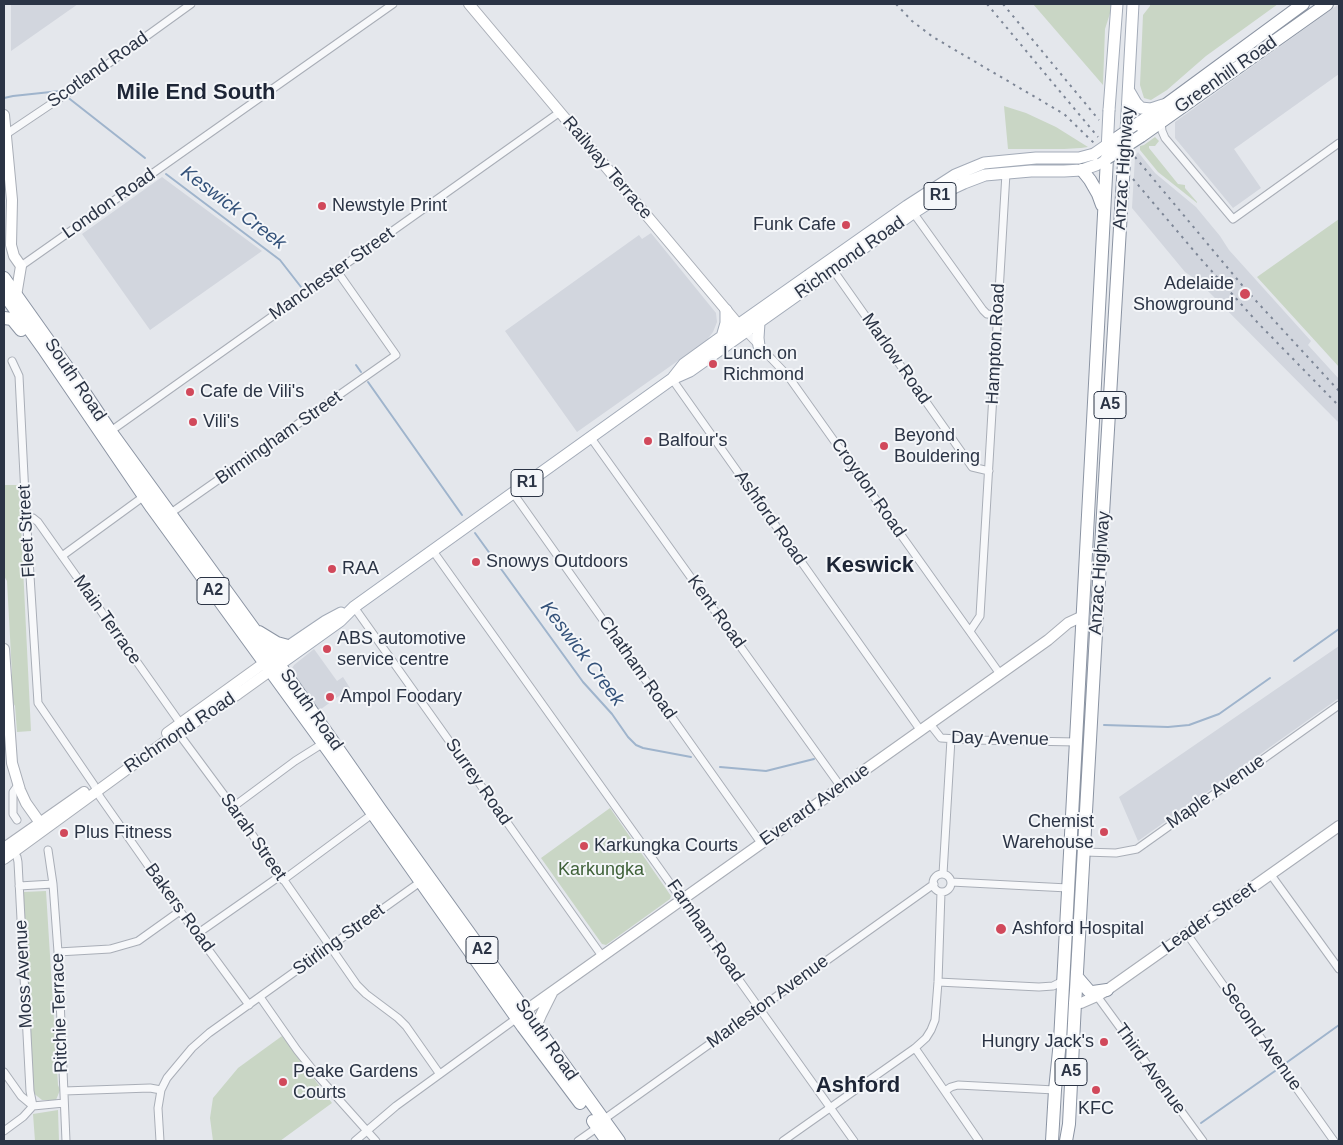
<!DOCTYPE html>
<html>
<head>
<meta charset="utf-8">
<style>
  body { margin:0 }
  #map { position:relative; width:1343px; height:1145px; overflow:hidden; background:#e4e7ec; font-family:Arial,sans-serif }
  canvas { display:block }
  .frame { position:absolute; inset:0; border:5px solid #2b3445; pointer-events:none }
</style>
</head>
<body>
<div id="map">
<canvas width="1343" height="1145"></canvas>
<div class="frame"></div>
</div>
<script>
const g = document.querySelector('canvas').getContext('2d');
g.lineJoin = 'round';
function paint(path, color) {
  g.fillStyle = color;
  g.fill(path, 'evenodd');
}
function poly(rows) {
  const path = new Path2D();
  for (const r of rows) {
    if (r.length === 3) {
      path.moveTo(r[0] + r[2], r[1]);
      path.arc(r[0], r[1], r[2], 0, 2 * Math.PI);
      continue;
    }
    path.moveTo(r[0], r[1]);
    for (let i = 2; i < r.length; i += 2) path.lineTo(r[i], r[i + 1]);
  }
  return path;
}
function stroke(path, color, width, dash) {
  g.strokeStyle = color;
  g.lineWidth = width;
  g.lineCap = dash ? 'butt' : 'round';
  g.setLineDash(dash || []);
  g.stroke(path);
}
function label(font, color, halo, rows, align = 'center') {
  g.font = font + ' Arial,sans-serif';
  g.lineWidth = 4;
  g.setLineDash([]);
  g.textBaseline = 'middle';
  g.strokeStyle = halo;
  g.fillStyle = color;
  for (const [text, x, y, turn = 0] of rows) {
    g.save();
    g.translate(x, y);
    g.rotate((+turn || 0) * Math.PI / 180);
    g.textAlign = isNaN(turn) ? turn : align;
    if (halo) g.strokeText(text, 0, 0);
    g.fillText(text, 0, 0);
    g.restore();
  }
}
paint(poly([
  [11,4,78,4,11,51],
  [1339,4,1339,74,1234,149,1261,188,1233,208,1175,138,1175,122],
  [1138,152,1155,173,1196,207,1220,236,1229,250,1311,341,1308,345,1339,379,1339,423,1198,281,1185,272,1132,208,1135,157],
  [162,177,262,251,150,330,82,234],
  [651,233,716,313,717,322,713,332,706,341,577,432,505,331,639,235,642,239],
  [1339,646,1339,698,1138,841,1119,797],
  [314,649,337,681,343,677,350,688,317,712,293,677,291,670,294,665]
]), '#d2d6de');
paint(poly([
  [1033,4,1113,4,1105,29,1103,85],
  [1150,4,1278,4,1206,56,1167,90,1151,100,1144,98,1140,85,1143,15,1150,6],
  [1004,106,1026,113,1056,127,1088,147,1081,148,1064,149,1008,149],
  [1155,137,1159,141,1155,146,1149,146,1149,148,1178,184,1185,185,1185,188,1197,202,1197,203,1158,172,1140,150,1140,146,1144,145],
  [1339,219,1339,367,1257,277],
  [4,485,19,485,31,731,17,732,15,706,12,701,9,678,12,674,7,581,4,576,4,551,5,548],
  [610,808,671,896,670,899,606,945,602,944,541,858],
  [46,891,58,1085,60,1090,56,1100,42,1100,32,1092,27,958,27,946,23,892],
  [282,1036,332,1103,280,1141,213,1141,210,1118,213,1098,238,1068],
  [58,1110,59,1141,35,1141,33,1114]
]), '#c9d6c5');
stroke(poly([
  [66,96,145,158],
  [4,98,13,96,60,91,63,93],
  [166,174,280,260,301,287],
  [356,365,361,372],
  [368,382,462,515],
  [475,533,583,682,612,714,628,737,636,745,643,748,691,757],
  [1294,661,1339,629],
  [1104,725,1168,727,1189,725,1219,714,1270,678],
  [720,767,766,771,814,759],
  [1286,1063,1339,1025],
  [1201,1123,1275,1071]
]), '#9fb4cc', 2);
const street = poly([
  [1161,122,1162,131,1165,138,1233,219,1339,143],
  [5,135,69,92,191,4],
  [912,211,983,310,987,314,997,315],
  [21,266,393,4],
  [831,267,972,467,989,471],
  [746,332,788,376,1000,674],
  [12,361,19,376,25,496,38,703,94,785,100,797,180,911,249,1005],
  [672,379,921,731],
  [108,433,560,112],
  [591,438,841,787],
  [513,493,761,843],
  [168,515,396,355,337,271],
  [26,517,33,518,38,522,183,727],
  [433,551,854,1141],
  [62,556,147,494],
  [354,607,602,956],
  [970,631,980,616,1006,173],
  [930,724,941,738,973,740,1077,742],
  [176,730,233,807,357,985,366,994,398,1018,406,1026,439,1073],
  [233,807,295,761,322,744],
  [17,820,13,814,13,792,18,785],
  [11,849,17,857,18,862,30,1091,33,1106],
  [48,850,53,884],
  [1084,852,1116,853,1137,849,1339,705],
  [943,874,951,739],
  [942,883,9],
  [1271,875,1339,969],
  [283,880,375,812],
  [951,882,1068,888],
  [19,886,53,884,58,952,66,1141],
  [197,934,280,876],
  [1187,934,1334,1141],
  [58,952,110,949,138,941,180,911],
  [938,982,1039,987,1053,986,1063,981],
  [1097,996,1203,1141],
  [260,997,297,1050,317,1075,376,1141],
  [915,1048,979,1141],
  [4,1072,21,1096,33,1106],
  [64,1091,150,1088,161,1090],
  [945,1091,951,1087,958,1085,1055,1090],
  [4,1131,23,1117,33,1106,64,1103],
  [160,1141,158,1108,161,1090,167,1078,192,1048,209,1033,423,880],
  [355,1141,396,1106,517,1018],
  [578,1141,598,1127,603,1120,934,884],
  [783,1141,915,1048,926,1038,931,1030,935,1020,938,982,941,892]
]);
const secondary = poly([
  [469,4,743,330],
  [4,115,12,200,11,245,14,256,21,266,16,296],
  [4,649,12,763,20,790,26,803,43,827],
  [167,733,264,663],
  [4,848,84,792],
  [4,859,163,743,238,694,270,671],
  [1075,1003,1081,1003,1097,996,1107,990,1339,826],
  [525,1011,1048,640,1068,623,1083,616],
  [536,1027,541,1015,552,993]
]);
const primary = poly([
  [1129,91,1136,103,1141,108,1151,109,1163,105],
  [1109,110,1117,4],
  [1126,132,1133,4],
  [759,323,758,338,759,346],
  [722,337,726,323,726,310],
  [673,378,684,364,738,325,907,206,955,175,984,163,1036,158,1079,158,1094,154],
  [267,661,326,621,341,613],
  [273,669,340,621,354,607,672,379,690,371,913,213,949,190,964,183,985,175,1031,171,1064,171,1082,170,1096,165,1107,158]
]);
const highway = poly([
  [1126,132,1167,104,1303,4],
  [1141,136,1327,4],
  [1082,170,1090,180,1098,194,1102,205],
  [4,278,70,371,111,432,267,647,380,809,619,1141],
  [4,294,45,351,152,508,330,753,523,1027,580,1103],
  [4,318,12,319,21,330],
  [259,632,277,643,288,646],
  [1077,977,1089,991,1093,992,1107,990],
  [593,1121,607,1141],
  [1052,1141,1055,1090,1060,1041,1107,158],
  [1066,1141,1069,1124,1075,1003,1076,990,1097,615,1122,194]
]);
stroke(street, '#a9aeb7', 9);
stroke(secondary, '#a9aeb7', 12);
stroke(primary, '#a3abb8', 13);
stroke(highway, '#8b94a3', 14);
stroke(street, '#f7f8fa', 7);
stroke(secondary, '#fff', 10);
stroke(primary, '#fff', 11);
stroke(highway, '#fff', 12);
stroke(poly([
  [896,4,912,21,933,37,1064,114,1095,144],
  [987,4,1098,137],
  [1003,4,1099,120],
  [1135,157,1247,291,1339,391],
  [1133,179,1200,258,1258,323,1339,406]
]), '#7d8696', 2, [2.5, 5]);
const primaryBridge = poly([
  [1107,151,1109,110],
  [1094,154,1107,145]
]);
const highwayBridge = poly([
  [1107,145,1126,132],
  [1107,158,1141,136],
  [1122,194,1126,132]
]);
stroke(primaryBridge, '#a3abb8', 13, []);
stroke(highwayBridge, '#8b94a3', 14, []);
stroke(primaryBridge, '#fff', 11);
stroke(highwayBridge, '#fff', 12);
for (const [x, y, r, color] of [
  [322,206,5,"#d1495b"],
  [846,225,5,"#d1495b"],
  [1245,294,6,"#d1495b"],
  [713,364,5,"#d1495b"],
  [190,392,5,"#d1495b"],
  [193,422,5,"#d1495b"],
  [648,441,5,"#d1495b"],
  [884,446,5,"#d1495b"],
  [476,562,5,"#d1495b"],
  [332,569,5,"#d1495b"],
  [327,649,5,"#d1495b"],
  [330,697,5,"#d1495b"],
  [1104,832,5,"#d1495b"],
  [64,833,5,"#d1495b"],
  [584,846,5,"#d1495b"],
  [1001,929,6,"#d1495b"],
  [1104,1042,5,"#d1495b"],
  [283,1082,5,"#d1495b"],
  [1096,1090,5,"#d1495b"]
]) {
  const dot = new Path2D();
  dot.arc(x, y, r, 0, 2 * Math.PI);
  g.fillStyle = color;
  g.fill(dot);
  stroke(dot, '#f4f6f9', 2);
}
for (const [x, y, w] of [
  [940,196,32],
  [1110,405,32],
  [527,483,32],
  [213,591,32],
  [482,950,32],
  [1071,1072,32]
]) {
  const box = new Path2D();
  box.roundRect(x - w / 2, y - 13.5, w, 27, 4);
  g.fillStyle = '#f4f6f9';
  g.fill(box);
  stroke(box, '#2b3445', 1);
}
label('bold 16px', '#2b3445', null, [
  ["R1",940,196],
  ["A5",1110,405],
  ["R1",527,483],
  ["A2",213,591],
  ["A2",482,950],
  ["A5",1071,1072]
]);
label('18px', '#2b3445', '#f4f6f9', [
  ["Scotland Road",98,70,-35],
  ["Greenhill Road",1226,75,-35],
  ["Railway Terrace",607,168,50],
  ["Anzac Highway",1124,168,-86],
  ["London Road",109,204,-35],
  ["Richmond Road",850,258,-35],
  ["Manchester Street",332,274,-35],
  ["Hampton Road",996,344,-87],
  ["Marlow Road",896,359,55],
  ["South Road",75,380,56],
  ["Birmingham Street",279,438,-35],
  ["Croydon Road",868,488,55],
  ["Ashford Road",770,518,55],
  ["Fleet Street",27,531,-93],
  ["Anzac Highway",1100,573,-86],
  ["Kent Road",716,612,54],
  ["Main Terrace",107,620,55],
  ["Chatham Road",637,668,55],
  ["South Road",311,710,55],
  ["Richmond Road",180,733,-34],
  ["Day Avenue",1000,739,1],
  ["Surrey Road",478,782,55],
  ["Maple Avenue",1216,792,-35],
  ["Everard Avenue",815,805,-35],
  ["Sarah Street",253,837,55],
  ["Bakers Road",179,908,54],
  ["Leader Street",1209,918,-35],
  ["Farnham Road",705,931,55],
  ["Stirling Street",339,940,-36],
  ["Moss Avenue",24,974,-93],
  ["Marleston Avenue",768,1002,-36],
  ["Ritchie Terrace",60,1013,-92],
  ["Second Avenue",1261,1037,55],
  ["South Road",546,1040,55],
  ["Third Avenue",1150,1069,54]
]);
label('18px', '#2b3445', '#f4f6f9', [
  ["Newstyle Print",332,206],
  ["Funk Cafe",836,225,"right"],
  ["Adelaide",1234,284,"right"],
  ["Showground",1234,305,"right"],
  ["Lunch on",723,354],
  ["Richmond",723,375],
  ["Cafe de Vili's",200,392],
  ["Vili's",203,422],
  ["Beyond",894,436],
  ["Bouldering",894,457],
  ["Balfour's",658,441],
  ["Snowys Outdoors",486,562],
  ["RAA",342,569],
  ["ABS automotive",337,639],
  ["service centre",337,660],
  ["Ampol Foodary",340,697],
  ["Chemist",1094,822,"right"],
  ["Warehouse",1094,843,"right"],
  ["Plus Fitness",74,833],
  ["Karkungka Courts",594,846],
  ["Ashford Hospital",1012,929],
  ["Hungry Jack's",1094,1042,"right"],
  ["Peake Gardens",293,1072],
  ["Courts",293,1093],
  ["KFC",1096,1109,"center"]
], 'left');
label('18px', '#3f6138', '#f4f6f9', [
  ["Karkungka",601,870]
]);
label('italic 19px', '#34527a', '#f4f6f9', [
  ["Keswick Creek",233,208,37],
  ["Keswick Creek",582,654,53]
]);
label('bold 22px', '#1d2536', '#f4f6f9', [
  ["Mile End South",196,93],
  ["Keswick",870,566],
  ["Ashford",858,1086]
]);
</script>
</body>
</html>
